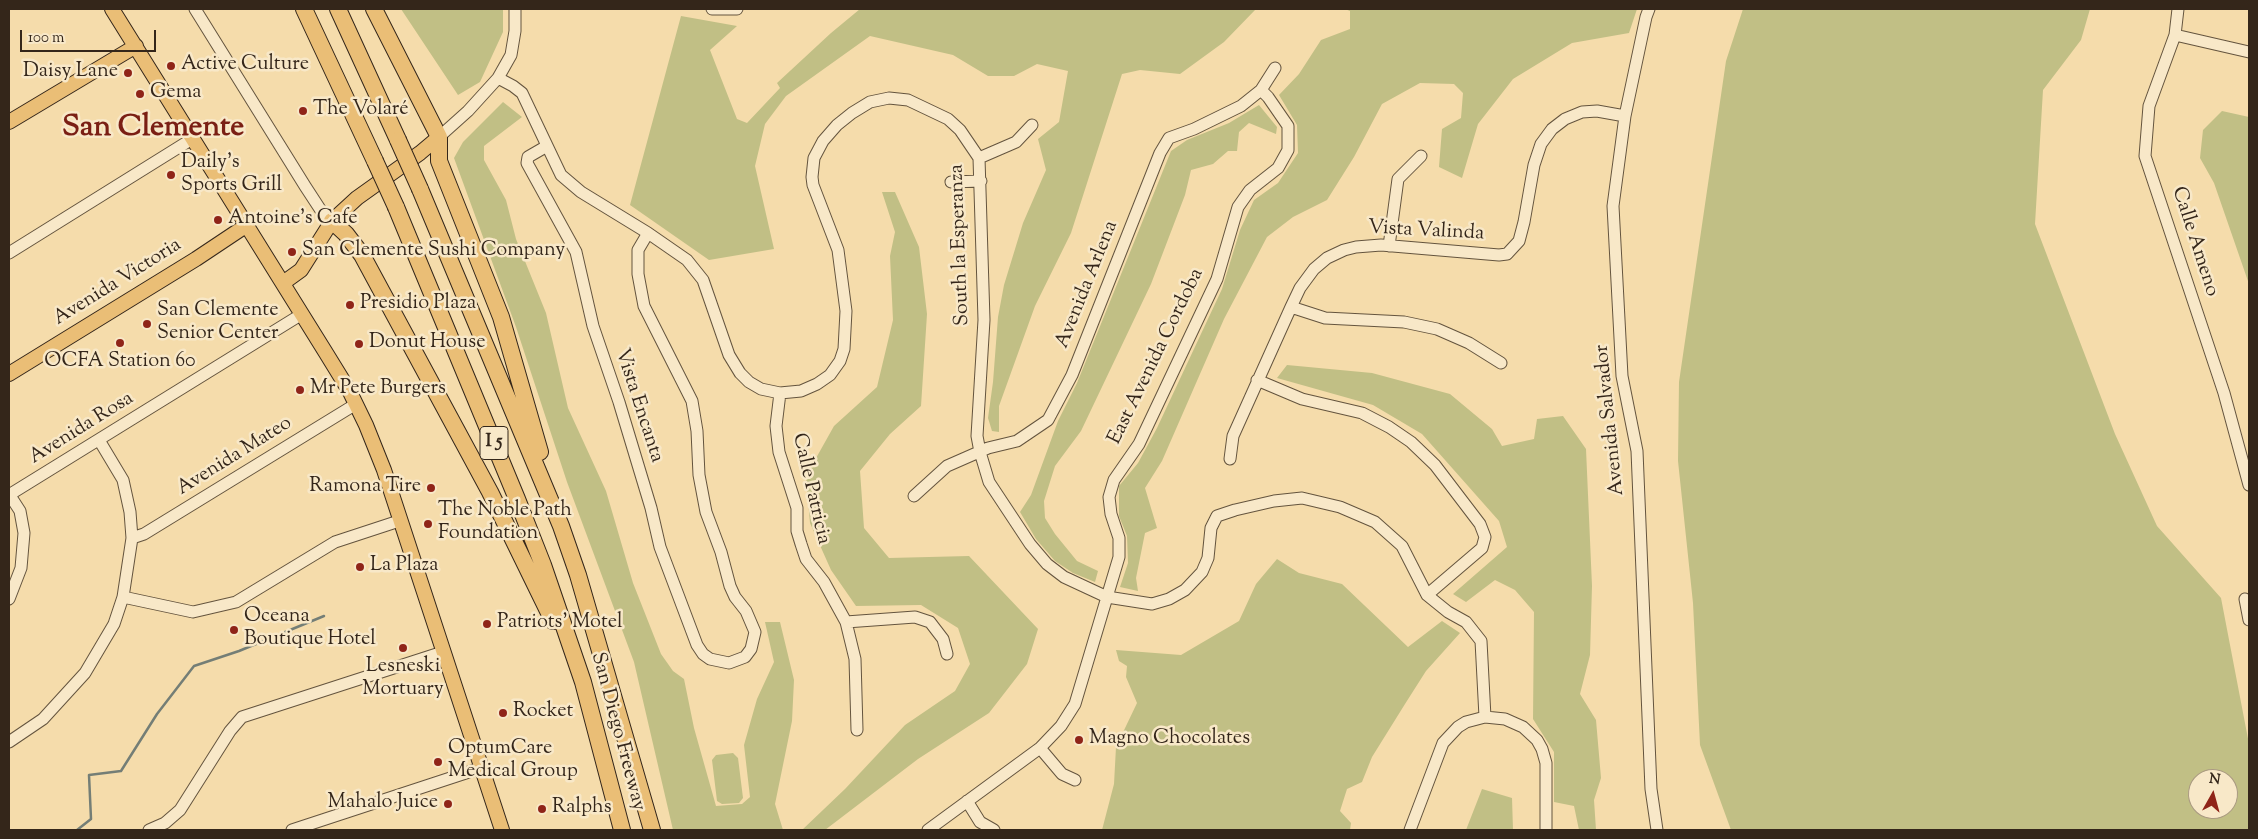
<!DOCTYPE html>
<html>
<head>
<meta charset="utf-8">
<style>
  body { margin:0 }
  #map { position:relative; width:2258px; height:839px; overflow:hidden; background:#f5dcab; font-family:"Sorts Mill Goudy",serif }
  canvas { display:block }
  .frame { position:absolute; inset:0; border:10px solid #34261a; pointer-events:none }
  .north { position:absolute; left:2188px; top:769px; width:50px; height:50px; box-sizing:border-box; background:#f8e8c8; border:1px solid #aa9a82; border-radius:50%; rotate:7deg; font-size:14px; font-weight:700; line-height:20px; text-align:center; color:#34261a }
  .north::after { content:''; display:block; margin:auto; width:18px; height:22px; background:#8f2418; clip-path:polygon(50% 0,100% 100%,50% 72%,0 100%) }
  .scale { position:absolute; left:20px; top:30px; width:136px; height:22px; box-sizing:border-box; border:2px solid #34261a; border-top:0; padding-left:6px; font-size:15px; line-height:18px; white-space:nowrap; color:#34261a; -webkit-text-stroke:4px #f8e8c8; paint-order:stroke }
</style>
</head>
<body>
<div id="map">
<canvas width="2258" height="839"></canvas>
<div class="frame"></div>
<div class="north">N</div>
<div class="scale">100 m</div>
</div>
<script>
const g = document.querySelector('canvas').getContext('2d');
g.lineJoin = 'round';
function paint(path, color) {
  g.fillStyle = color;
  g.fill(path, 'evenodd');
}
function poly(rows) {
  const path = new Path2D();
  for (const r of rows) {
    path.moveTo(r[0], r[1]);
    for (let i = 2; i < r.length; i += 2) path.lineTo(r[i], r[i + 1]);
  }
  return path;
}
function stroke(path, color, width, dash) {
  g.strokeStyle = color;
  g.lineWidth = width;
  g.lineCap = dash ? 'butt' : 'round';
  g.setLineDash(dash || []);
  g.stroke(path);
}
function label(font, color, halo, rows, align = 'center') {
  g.font = font + ' "Sorts Mill Goudy",serif';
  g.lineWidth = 5;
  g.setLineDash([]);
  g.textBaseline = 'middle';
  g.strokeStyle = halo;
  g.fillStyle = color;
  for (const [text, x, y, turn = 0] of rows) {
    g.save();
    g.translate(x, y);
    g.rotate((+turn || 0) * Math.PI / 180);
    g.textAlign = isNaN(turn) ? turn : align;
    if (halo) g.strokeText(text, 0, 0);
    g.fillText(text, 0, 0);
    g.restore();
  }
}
paint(poly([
  [401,9,503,9,503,32,480,82,458,95],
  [860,9,1256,9,1224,42,1180,74,1140,70,1122,74,1071,233,1035,306,999,406,999,432,992,431,988,418,993,382,998,317,1004,285,1023,223,1046,170,1038,139,1059,122,1068,71,1037,64,1014,76,988,76,953,55,870,36,786,96,765,124,755,166,774,249,709,260,630,205,681,16,737,26,710,50,737,119,747,123,780,88,777,83,831,33],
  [1345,9,1637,9,1629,33,1572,43,1513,79,1478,124,1462,178,1439,167,1442,129,1461,118,1463,93,1454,84,1420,83,1382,104,1354,157,1327,200,1293,217,1267,237,1224,319,1162,461,1145,488,1157,528,1145,533,1136,578,1138,591,1120,587,1128,563,1127,536,1119,516,1119,486,1138,463,1157,428,1222,289,1240,230,1254,200,1278,183,1298,153,1297,125,1279,95,1299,74,1321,40,1350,29,1350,11],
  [1743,9,2090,9,2081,40,2043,90,2035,224,2115,434,2157,526,2221,598,2249,744,2249,830,1731,830,1700,745,1693,603,1678,461,1679,382,1726,61],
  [2198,779,2228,779,2228,809,2198,809],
  [503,102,522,117,484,146,484,160,506,200,516,239,546,313,568,408,606,491,633,583,661,654,673,671,684,679,694,728,716,806,742,804,750,797,744,745,757,699,774,662,765,622,780,622,794,680,792,721,775,804,783,830,673,830,634,662,567,482,516,327,454,158,463,142],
  [1259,105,1277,127,1276,134,1249,123,1239,132,1237,151,1228,151,1213,164,1191,170,1185,195,1151,284,1081,431,1055,466,1044,501,1045,518,1055,534,1077,561,1098,571,1095,582,1073,573,1055,561,1036,539,1020,512,1031,495,1058,421,1077,383,1171,151,1187,140,1229,123],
  [2222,111,2249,117,2249,284,2214,183,2200,158,2203,130],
  [882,192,895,192,919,247,927,314,921,406,890,434,860,471,864,528,889,558,969,556,1038,629,1027,664,989,713,918,759,825,830,802,830,845,789,905,725,955,691,970,664,958,628,921,605,856,606,831,570,810,523,806,476,834,426,877,387,893,320,890,256,895,232],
  [1287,365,1372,373,1450,394,1492,429,1502,446,1534,439,1537,419,1563,416,1586,449,1592,586,1590,655,1580,694,1596,720,1601,778,1594,800,1596,830,1579,830,1574,806,1554,802,1554,752,1533,719,1534,612,1515,590,1495,580,1466,602,1453,594,1507,547,1499,521,1422,434,1373,405,1277,378],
  [1277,559,1299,573,1342,584,1408,647,1442,621,1460,633,1426,671,1405,704,1372,757,1362,782,1347,789,1340,811,1351,823,1350,830,1102,830,1114,784,1116,747,1137,703,1126,677,1127,666,1119,661,1116,650,1181,655,1239,621,1256,584],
  [733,753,738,758,743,798,739,803,722,804,717,801,712,760,716,755],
  [1482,789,1512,798,1513,830,1466,830]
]), '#c1bf85');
stroke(poly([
  [77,830,91,819,89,775,121,771,157,714,194,666,239,651,324,616]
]), '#747e76', 2.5);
const minor = poly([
  [195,9,305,186,320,209,332,221],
  [712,9,737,9],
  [1649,9,1646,17,1625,116,1613,206,1622,376,1637,451,1651,789,1657,830],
  [2178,9,2175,35,2149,106,2145,156,2224,393,2249,485],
  [2175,35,2249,52],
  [498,78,513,86,522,93,561,175,581,192,648,233,687,260,703,280,729,355,740,373,749,382,761,389,780,393,801,391,817,384,830,375,840,361,844,349,846,311,838,250,813,185,812,177,814,158,823,141,837,125,852,113,870,102,889,98,908,100,948,119,960,130,979,158,984,320,977,436,980,452,989,482,1030,544,1047,564,1064,577,1107,597,1152,604,1169,599,1185,590,1202,572,1208,558,1211,528,1217,516,1235,510,1274,501,1302,498,1340,507,1375,522,1402,546,1427,595,1448,612,1466,622,1481,641,1485,717],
  [439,137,468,111,498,78,511,55,515,31,515,9],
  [547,146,528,157,527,163,576,252,593,326,619,402,651,508,660,547,697,645,703,654,710,659,729,663,745,657,751,649,755,632,746,611,735,597,730,586,721,552,706,512,699,475,697,431,692,401,644,306,638,274,638,250,648,233],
  [979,158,1016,142,1032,125],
  [951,182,981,181],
  [1389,246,1398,179,1421,156],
  [9,253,192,139],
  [1291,307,1325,318,1404,322,1437,329,1469,343,1501,363],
  [1257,380,1302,399,1362,413,1389,427,1411,442,1435,465,1480,524,1485,537,1482,548,1427,595],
  [780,393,776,426,779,452,797,508,797,531,801,544,806,559,824,582,846,622,855,659,857,730],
  [1230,459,1233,436,1291,307,1300,288,1314,269,1327,258,1344,250,1356,247,1381,245,1499,255,1507,254,1519,241,1524,222,1534,165,1541,144,1552,129,1565,119,1582,112,1597,111,1625,116],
  [9,494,20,511,24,533,21,568,9,599],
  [9,495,302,314],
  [914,496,947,466,988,448,1017,441,1048,420,1072,375,1160,153,1169,138,1194,129,1241,106,1261,90,1275,68],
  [132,538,144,534,356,404],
  [123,597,193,612,236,602,335,542,399,521],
  [2245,599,2249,620],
  [846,622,915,617,930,622,943,639,947,654],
  [9,742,43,719,85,673,114,624,123,597,132,538,130,512,123,480,99,440],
  [1040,748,1062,774,1075,780],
  [967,801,980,822,994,830],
  [149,830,165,823,180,810,230,731,242,717,443,652],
  [292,830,481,768],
  [928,830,1040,748,1061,726,1075,704,1119,557,1119,538,1111,514,1109,497,1114,480,1139,444,1217,279,1238,207,1250,190,1278,168,1288,150,1288,126,1268,97,1261,90],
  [1410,830,1443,743,1458,727,1466,722,1485,717,1505,719,1523,727,1537,740,1542,749,1546,763,1546,830]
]);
const major = poly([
  [112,9,326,353,350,392,366,425,384,470,502,830],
  [9,122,136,46],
  [283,283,301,270,332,221,357,198,420,153,439,137],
  [9,374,196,259,247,225]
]);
const highway = poly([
  [304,9,375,161],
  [338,9,398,140],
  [374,9,439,137,439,161,501,317,540,452],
  [420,189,561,526,578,575,652,830],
  [396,207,517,499,543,565,583,682,622,830],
  [332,221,346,234,362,255,490,492,553,621]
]);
stroke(minor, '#64543e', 13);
stroke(major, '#34261a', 16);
stroke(highway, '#34261a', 18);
stroke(minor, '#f8e8c8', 11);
stroke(major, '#eabe76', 14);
stroke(highway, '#eabe76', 16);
const highwayBridge = poly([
  [398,140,420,189],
  [375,161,396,207]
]);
stroke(highwayBridge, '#34261a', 18, []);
stroke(highwayBridge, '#eabe76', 16);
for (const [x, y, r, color] of [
  [171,66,5,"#8f2418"],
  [128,73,5,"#8f2418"],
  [140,94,5,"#8f2418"],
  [303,111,5,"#8f2418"],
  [171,175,5,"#8f2418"],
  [218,220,5,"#8f2418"],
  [292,252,5,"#8f2418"],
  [350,305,5,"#8f2418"],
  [147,324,5,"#8f2418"],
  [120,343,5,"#8f2418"],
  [359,344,5,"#8f2418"],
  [300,390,5,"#8f2418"],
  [431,488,5,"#8f2418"],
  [428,524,5,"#8f2418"],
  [360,567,5,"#8f2418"],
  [487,624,5,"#8f2418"],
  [234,630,5,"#8f2418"],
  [403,648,5,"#8f2418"],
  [503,713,5,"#8f2418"],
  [1079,740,5,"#8f2418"],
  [438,762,5,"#8f2418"],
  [448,804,5,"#8f2418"],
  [542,809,5,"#8f2418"]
]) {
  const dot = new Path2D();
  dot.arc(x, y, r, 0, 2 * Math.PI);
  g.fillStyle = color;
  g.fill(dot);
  stroke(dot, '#f8e8c8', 2);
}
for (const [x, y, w] of [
  [494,443,28]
]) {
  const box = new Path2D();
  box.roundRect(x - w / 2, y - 16.5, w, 33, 4);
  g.fillStyle = '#f8e8c8';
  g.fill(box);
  stroke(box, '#34261a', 1);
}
label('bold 19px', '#34261a', null, [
  ["I 5",494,443]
]);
label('20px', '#34261a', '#f8e8c8', [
  ["Active Culture",181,66],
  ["Daisy Lane",118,73,"right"],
  ["Gema",150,94],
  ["The Volaré",313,111],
  ["Daily's",181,164],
  ["Sports Grill",181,187],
  ["Antoine's Cafe",228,220],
  ["San Clemente Sushi Company",302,252],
  ["Presidio Plaza",360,305],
  ["San Clemente",157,312],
  ["Senior Center",157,335],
  ["Donut House",369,344],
  ["OCFA Station 60",120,363,"center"],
  ["Mr Pete Burgers",310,390],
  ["Ramona Tire",421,488,"right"],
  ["The Noble Path",438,512],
  ["Foundation",438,535],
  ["La Plaza",370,567],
  ["Oceana",244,618],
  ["Boutique Hotel",244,641],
  ["Patriots' Motel",497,624],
  ["Lesneski",403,668,"center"],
  ["Mortuary",403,691,"center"],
  ["Rocket",513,713],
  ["Magno Chocolates",1089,740],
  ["OptumCare",448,750],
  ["Medical Group",448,773],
  ["Mahalo Juice",438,804,"right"],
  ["Ralphs",552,809]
], 'left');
label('20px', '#34261a', '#f8e8c8', [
  ["Vista Valinda",1426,232,3],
  ["Calle Ameno",2194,242,72],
  ["South la Esperanza",961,245,-92],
  ["Avenida Victoria",118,283,-32],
  ["Avenida Arlena",1088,285,-68],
  ["East Avenida Cordoba",1157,357,-64],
  ["Vista Encanta",638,406,72],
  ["Avenida Salvador",1611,420,-96],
  ["Avenida Rosa",82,429,-32],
  ["Avenida Mateo",235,457,-32],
  ["Calle Patricia",810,489,77],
  ["San Diego Freeway",617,732,75]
]);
label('bold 30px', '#7a1f14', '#f8e8c8', [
  ["San Clemente",153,130]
]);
</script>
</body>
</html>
